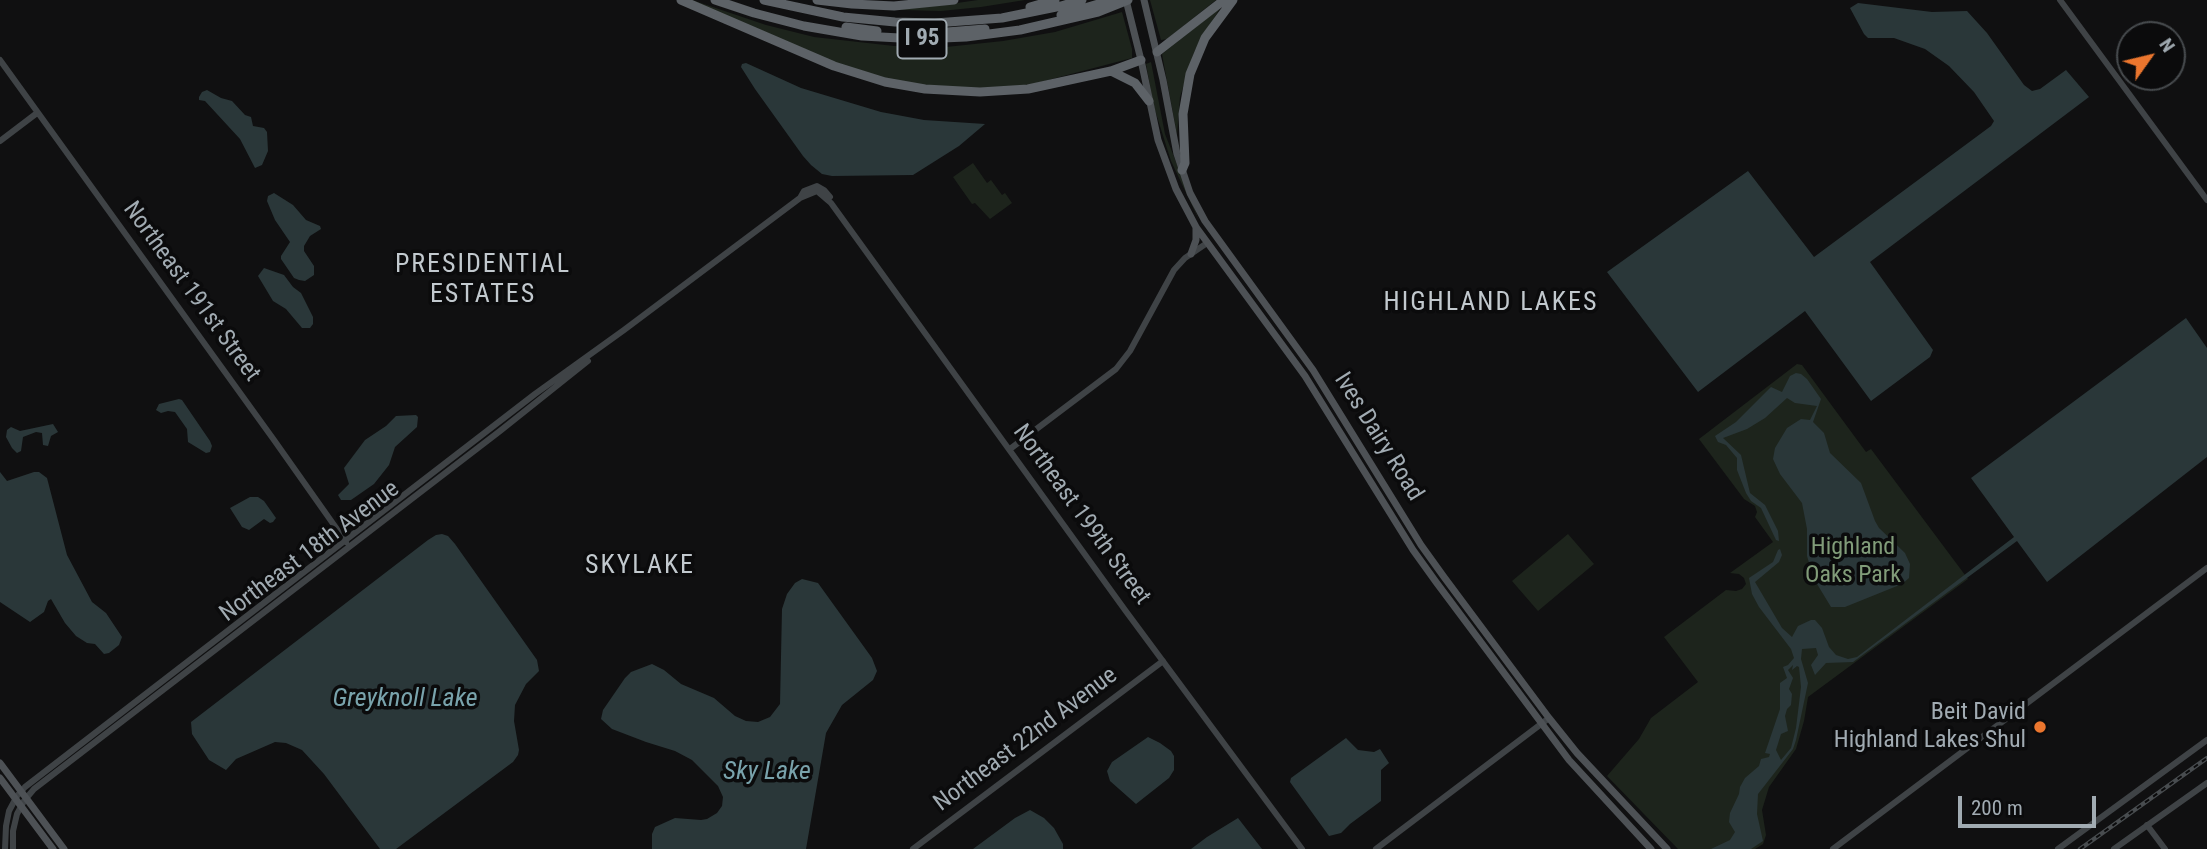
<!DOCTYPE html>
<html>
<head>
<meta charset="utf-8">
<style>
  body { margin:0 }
  #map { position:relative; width:2207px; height:849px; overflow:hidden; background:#101011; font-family:"Roboto Condensed",sans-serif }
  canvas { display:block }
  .north { position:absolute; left:2116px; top:21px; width:70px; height:70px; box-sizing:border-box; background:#0b0b0c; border:2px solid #474b4e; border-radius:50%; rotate:56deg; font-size:19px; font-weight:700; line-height:28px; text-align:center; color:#a1abb2 }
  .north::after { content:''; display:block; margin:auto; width:24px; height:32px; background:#eb762e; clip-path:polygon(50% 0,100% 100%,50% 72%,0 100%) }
  .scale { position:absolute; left:1958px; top:796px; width:138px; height:32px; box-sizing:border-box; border:4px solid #a1abb2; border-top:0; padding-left:9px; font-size:21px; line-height:24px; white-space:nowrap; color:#a1abb2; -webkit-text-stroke:5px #0b0b0c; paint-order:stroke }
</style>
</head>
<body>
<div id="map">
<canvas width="2207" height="849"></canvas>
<div class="north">N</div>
<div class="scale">200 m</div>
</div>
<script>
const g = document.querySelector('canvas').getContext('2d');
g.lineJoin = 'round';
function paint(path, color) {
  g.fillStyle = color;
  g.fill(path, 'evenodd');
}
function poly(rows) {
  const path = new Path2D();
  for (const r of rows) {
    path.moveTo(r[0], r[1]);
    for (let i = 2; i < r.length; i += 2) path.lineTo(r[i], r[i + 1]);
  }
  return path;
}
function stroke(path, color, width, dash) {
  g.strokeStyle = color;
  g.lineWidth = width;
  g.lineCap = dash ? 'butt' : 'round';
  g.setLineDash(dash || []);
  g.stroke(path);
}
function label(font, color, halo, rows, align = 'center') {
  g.font = font + ' "Roboto Condensed",sans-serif';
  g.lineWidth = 7;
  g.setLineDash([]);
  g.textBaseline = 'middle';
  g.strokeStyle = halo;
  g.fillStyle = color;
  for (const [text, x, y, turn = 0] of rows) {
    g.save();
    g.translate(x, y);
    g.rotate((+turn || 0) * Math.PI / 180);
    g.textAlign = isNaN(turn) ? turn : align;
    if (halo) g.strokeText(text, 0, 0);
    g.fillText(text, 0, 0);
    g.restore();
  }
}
paint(poly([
  [686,0,692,0,766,25,814,37,894,46,946,47,1003,41,1055,32,1122,12,1132,49,1132,58,1033,84,995,89,916,86,842,68],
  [978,0,1025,0,981,7,941,11,865,9,950,4],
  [1150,0,1216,0,1167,39,1161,40],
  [1221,7,1200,40,1193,55,1180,97,1177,135,1162,54],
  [1151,62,1165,134,1199,220,1171,161,1154,107,1146,64],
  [973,163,987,183,991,180,1002,195,1005,193,1012,203,990,219,975,203,972,204,953,177],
  [1797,364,1802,365,1866,452,1871,449,1968,579,1808,697,1804,721,1796,749,1769,787,1762,810,1766,835,1763,844,1755,849,1678,849,1607,776,1639,739,1651,718,1698,682,1664,637,1726,590,1736,591,1742,589,1746,584,1744,578,1739,574,1730,573,1773,542,1755,517,1757,512,1755,506,1744,499,1699,439],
  [1568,534,1594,564,1538,611,1512,581]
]), '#1d241c');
paint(poly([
  [1858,3,1932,12,1967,11,1987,33,2024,85,2032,91,2040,89,2066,70,2089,97,1870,262,1933,350,1930,357,1871,401,1805,311,1698,392,1607,272,1748,171,1814,257,1991,126,1994,121,1974,92,1949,66,1925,49,1894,38,1868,38,1864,34,1850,8],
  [746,63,801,88,881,112,924,120,985,124,959,146,913,175,832,176,822,174,811,165,803,156,755,89,741,67,742,64],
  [207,90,221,98,232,101,245,115,251,117,253,126,264,128,267,132,268,151,262,165,255,168,240,139,205,101,199,100,199,97,202,92],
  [274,193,293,205,306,220,320,226,321,229,310,236,304,246,304,251,314,266,314,275,305,281,299,280,294,278,281,259,281,256,290,242,275,220,267,201,268,196],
  [264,268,284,275,293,287,301,293,313,317,313,324,310,328,302,328,286,309,273,301,258,276],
  [2186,318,2207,348,2207,457,2047,582,2017,541,1853,662,1826,663,1815,675,1811,665,1818,655,1816,648,1802,649,1801,659,1808,683,1796,740,1793,749,1758,794,1757,814,1763,841,1751,849,1711,849,1730,840,1735,832,1729,822,1730,813,1739,794,1740,787,1745,778,1759,766,1761,759,1769,757,1770,754,1765,753,1780,709,1780,683,1787,678,1783,667,1788,665,1794,658,1791,649,1759,607,1752,594,1749,578,1773,562,1778,550,1780,549,1782,555,1779,562,1755,582,1782,628,1792,637,1798,626,1811,620,1815,620,1822,628,1829,647,1836,655,1848,659,1857,657,2014,537,1971,478],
  [1793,665,1792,670,1797,666,1799,667,1801,687,1796,728,1791,748,1781,760,1776,750,1781,734,1788,731,1785,716,1787,709,1791,705,1792,694,1789,689,1793,678,1788,670],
  [1796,373,1801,374,1807,379,1821,399,1813,422,1824,433,1830,453,1861,483,1875,521,1879,528,1905,553,1910,564,1909,578,1902,584,1845,607,1831,607,1814,579,1807,556,1807,529,1802,503,1780,474,1773,459,1775,448,1787,428,1801,419,1810,420,1817,406,1795,403,1787,398,1765,418,1747,429,1723,438,1741,455,1750,493,1765,505,1778,531,1779,541,1776,540,1761,508,1751,501,1746,493,1737,470,1737,458,1726,445,1718,442,1715,436,1736,422,1771,387,1782,392,1790,376],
  [179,399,182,400,210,441,212,446,210,452,206,453,188,442,187,429,175,412,168,411,161,413,156,410,159,404],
  [416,415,418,417,417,427,395,447,389,465,374,484,351,500,341,500,338,495,349,484,344,468,365,440,386,426,396,416],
  [53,424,58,432,51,436,48,446,43,445,42,433,36,432,23,437,21,451,17,453,12,448,6,437,7,430,11,427,20,431],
  [0,472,7,481,34,472,39,472,47,478,67,555,92,602,106,613,122,637,119,645,109,653,104,654,95,644,87,643,76,636,65,623,51,599,48,601,44,612,30,622,0,602],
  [250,497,258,497,264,501,276,518,273,522,270,523,264,519,249,530,242,527,230,508],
  [442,534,448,536,455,544,537,660,539,671,526,684,515,705,514,721,519,750,518,755,513,762,396,849,380,849,324,774,302,750,286,743,275,742,236,759,226,770,209,760,192,734,191,722,428,540,436,535],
  [802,579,818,583,872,658,877,671,873,680,842,705,826,733,806,849,652,849,652,834,655,827,675,818,701,820,707,819,717,813,722,806,723,797,718,786,692,760,675,751,646,742,612,729,601,719,603,710,625,678,631,672,652,664,664,670,681,684,714,698,735,716,746,721,758,722,770,717,780,704,782,609,787,594,795,583],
  [1148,737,1160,743,1171,751,1174,756,1174,770,1169,778,1136,804,1110,781,1107,771,1112,762],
  [1346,738,1358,750,1374,752,1380,749,1389,763,1381,770,1381,801,1350,824,1341,833,1329,836,1290,782,1291,778],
  [1030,810,1044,818,1054,828,1063,844,1063,849,973,849,1015,818],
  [1238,818,1262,849,1191,849,1207,837]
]), '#2a3739');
stroke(poly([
  [2060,0,2207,200],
  [0,60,274,440,346,542],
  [0,141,37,113],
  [800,198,804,191,817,186,824,190,830,197],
  [1010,449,1116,369,1130,351,1174,270,1185,258,1207,243],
  [2147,825,2165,849],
  [5,849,6,826,9,811,17,796,25,787,535,394,624,330,800,198,817,191,831,203,1125,610,1302,849],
  [13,849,13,831,17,814,24,801,34,789,500,431,588,361],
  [913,849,1163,661],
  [1376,849,1549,718],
  [1833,849,2207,568],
  [2058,849,2207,740],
  [2114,849,2207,783]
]), '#3f4346', 6);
stroke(poly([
  [1126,0,1141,60,1158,140,1176,189,1196,227,1305,376,1413,550,1436,582,1569,760,1651,849],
  [1144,0,1163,80,1177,154,1190,193,1205,221,1313,370,1421,545,1444,577,1549,718,1577,753,1667,849],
  [1191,254,1196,240,1196,227],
  [0,763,64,849],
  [0,778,53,849]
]), '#4d5155', 7);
stroke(poly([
  [681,0,834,66,885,82,925,89,980,92,1028,89,1111,71,1141,60],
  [715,0,754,13,804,26,862,36,919,39,966,37,1020,30,1098,12,1128,0],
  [764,0,843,17,895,22,935,23,1002,18,1061,6,1082,0],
  [817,0,852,4,894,6,954,0],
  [1030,7,1055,0],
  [1061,15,1112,0],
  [846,27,877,31],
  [947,32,985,29],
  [1157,52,1224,0],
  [1111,71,1135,83,1149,101],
  [1182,170,1185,163,1183,114,1190,74,1205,38,1233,0]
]), '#5d6267', 9);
const rail = poly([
  [2080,849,2207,758]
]);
stroke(rail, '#484c4f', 4.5);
stroke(rail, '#0b0b0c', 2, [5]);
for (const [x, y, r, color] of [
  [2040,727,7,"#eb762e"]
]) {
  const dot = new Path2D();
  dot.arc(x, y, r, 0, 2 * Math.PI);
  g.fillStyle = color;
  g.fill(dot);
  stroke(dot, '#0b0b0c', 2.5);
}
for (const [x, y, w] of [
  [922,39,49]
]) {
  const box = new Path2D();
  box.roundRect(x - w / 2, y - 19.5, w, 39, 5);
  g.fillStyle = '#0b0b0c';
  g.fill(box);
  stroke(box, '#a1abb2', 2);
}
label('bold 23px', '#a1abb2', null, [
  ["I 95",922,39]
]);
label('24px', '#a1abb2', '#0b0b0c', [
  ["Northeast 191st Street",191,292,54],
  ["Ives Dairy Road",1378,437,58],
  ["Northeast 199th Street",1081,515,54],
  ["Northeast 18th Avenue",310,552,-37],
  ["Northeast 22nd Avenue",1026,740,-37]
]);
label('24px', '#819c79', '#0b0b0c', [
  ["Highland",1853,548],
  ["Oaks Park",1853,576]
]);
label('24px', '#a1abb2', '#0b0b0c', [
  ["Beit David",2026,713],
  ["Highland Lakes Shul",2026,741]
], 'right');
g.letterSpacing = '2px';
label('26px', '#c2c9ce', '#0b0b0c', [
  ["PRESIDENTIAL",483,265],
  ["ESTATES",483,295],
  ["HIGHLAND LAKES",1491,303],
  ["SKYLAKE",640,566]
]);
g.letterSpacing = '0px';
label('italic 26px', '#79a3ac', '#0b0b0c', [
  ["Greyknoll Lake",405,699],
  ["Sky Lake",767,772]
]);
</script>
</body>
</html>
